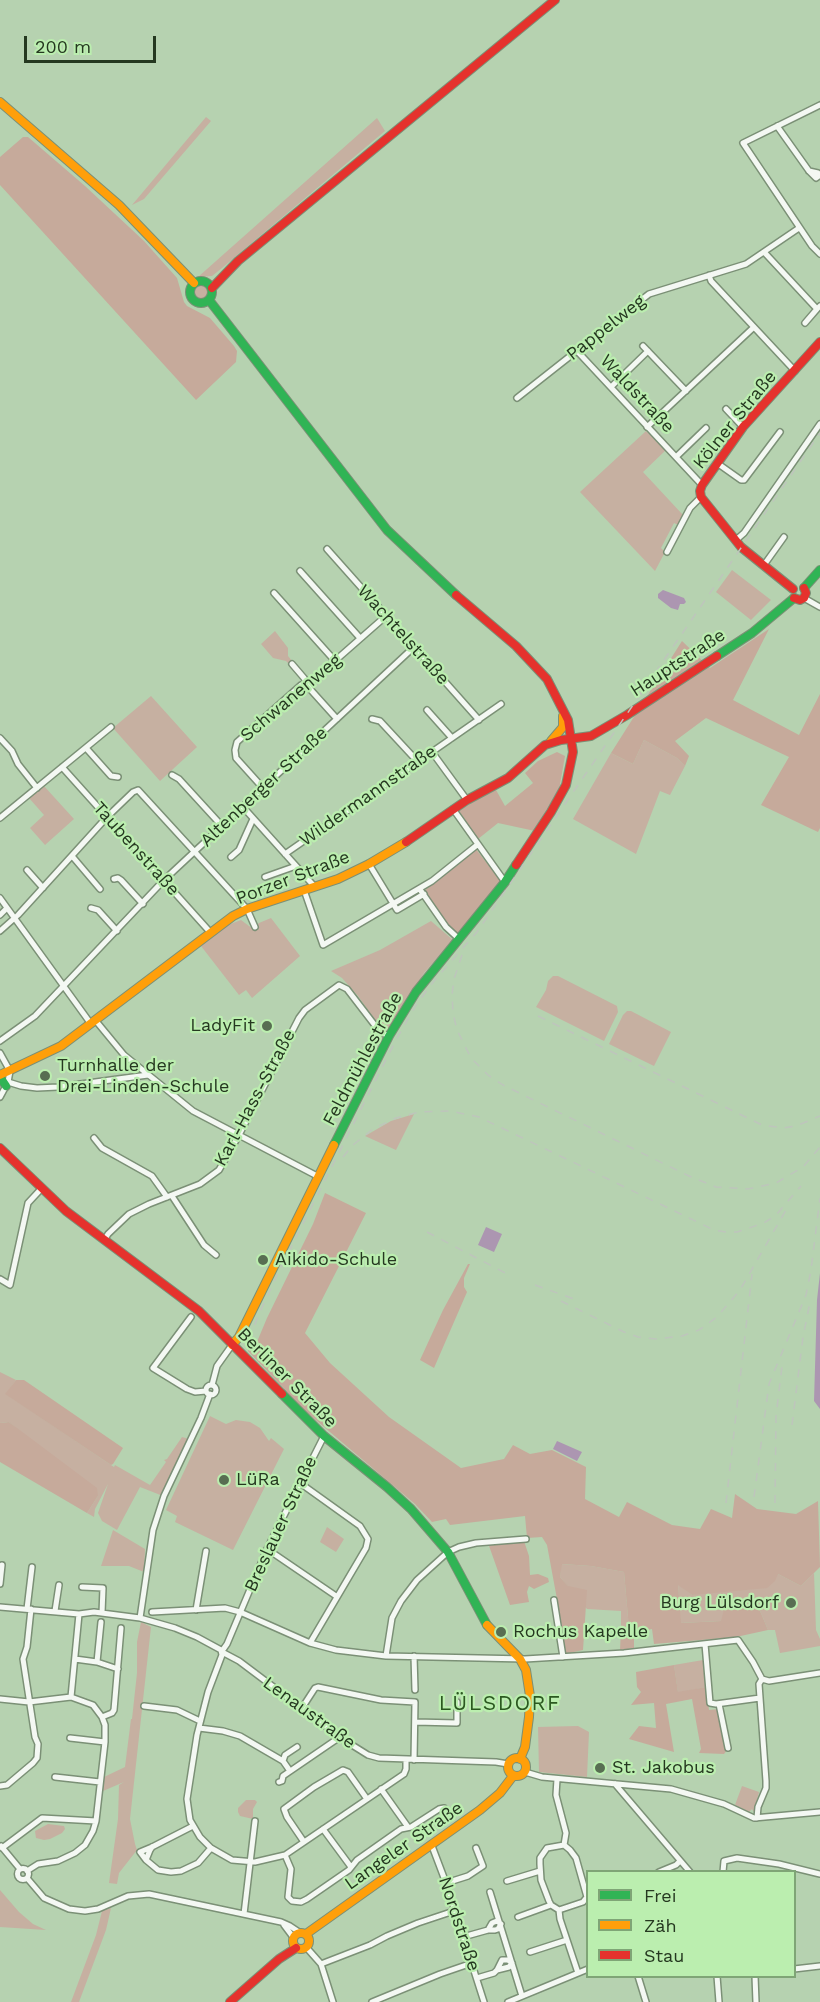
<!DOCTYPE html>
<html>
<head>
<meta charset="utf-8">
<style>
  body { margin:0 }
  #map { position:relative; width:820px; height:2002px; overflow:hidden; background:#b6d2b0; font-family:"Work Sans",sans-serif }
  canvas { display:block }
  .legend { position:absolute; left:586px; top:1870px; width:210px; height:108px; box-sizing:border-box; background:#bbeeaf; border:2px solid #7fa576; margin:0; padding:8px 10px; list-style:none; font-size:18px; color:#253820 }
  .legend li { display:flex; align-items:center; gap:12px; height:30px }
  .legend b { width:30px; border:2px solid #7fa576 }
  .scale { position:absolute; left:24px; top:36px; width:132px; height:27px; box-sizing:border-box; border:3px solid #253820; border-top:0; padding-left:8px; font-size:18px; line-height:21px; white-space:nowrap; color:#253820; -webkit-text-stroke:4px #bbeeaf; paint-order:stroke }
</style>
</head>
<body>
<div id="map">
<canvas width="820" height="2002"></canvas>
<ul class="legend">
<li><b style="height:8px;background:#30b455"></b>Frei</li>
<li><b style="height:8px;background:#ff9f0a"></b>Zäh</li>
<li><b style="height:8px;background:#e5322d"></b>Stau</li>
</ul>
<div class="scale">200 m</div>
</div>
<script>
const g = document.querySelector('canvas').getContext('2d');
g.lineJoin = 'round';
function paint(path, color) {
  g.fillStyle = color;
  g.fill(path, 'evenodd');
}
function poly(rows) {
  const path = new Path2D();
  for (const r of rows) {
    if (r.length === 3) {
      path.moveTo(r[0] + r[2], r[1]);
      path.arc(r[0], r[1], r[2], 0, 2 * Math.PI);
      continue;
    }
    path.moveTo(r[0], r[1]);
    for (let i = 2; i < r.length; i += 2) path.lineTo(r[i], r[i + 1]);
  }
  return path;
}
function stroke(path, color, width, dash) {
  g.strokeStyle = color;
  g.lineWidth = width;
  g.lineCap = dash ? 'butt' : 'round';
  g.setLineDash(dash || []);
  g.stroke(path);
}
function label(font, color, halo, rows, align = 'center') {
  g.font = font + ' "Work Sans",sans-serif';
  g.lineWidth = 4.5;
  g.setLineDash([]);
  g.textBaseline = 'middle';
  g.strokeStyle = halo;
  g.fillStyle = color;
  for (const [text, x, y, turn = 0] of rows) {
    g.save();
    g.translate(x, y);
    g.rotate((+turn || 0) * Math.PI / 180);
    g.textAlign = isNaN(turn) ? turn : align;
    if (halo) g.strokeText(text, 0, 0);
    g.fillText(text, 0, 0);
    g.restore();
  }
}
paint(poly([
  [206,117,211,121,144,199,132,205],
  [377,118,385,131,222,268,212,276,198,277],
  [201,292,9],
  [646,431,666,450,643,472,683,515,678,525,674,523,661,548,665,552,655,571,580,492],
  [732,570,771,600,751,620,716,592],
  [275,631,288,648,288,656,292,661,289,664,286,661,273,658,261,644],
  [151,696,197,747,160,781,113,728],
  [644,740,677,758,685,766,670,795,660,791,636,854,573,819,611,753,633,764],
  [44,786,74,819,45,845,30,828,44,815,29,798],
  [271,918,300,956,252,998,246,990,239,995,201,946,228,925,241,920,253,929,259,923],
  [431,921,453,940,424,973,390,1028,380,1027,358,996,342,978,331,971,380,950],
  [553,976,558,976,617,1006,618,1012,604,1041,536,1007,546,990,548,981],
  [627,1011,631,1011,671,1032,654,1066,609,1044,623,1015],
  [414,1114,396,1150,365,1136,391,1121],
  [0,1372,16,1380,6,1394,111,1465,114,1467,115,1465,150,1485,166,1462,164,1460,167,1459,182,1437,189,1439,163,1496,140,1487,117,1530,102,1521,98,1513,108,1484,95,1509,94,1517,87,1513,98,1496,9,1422,0,1423],
  [210,1416,226,1424,236,1420,250,1422,260,1428,269,1441,271,1438,284,1449,233,1550,175,1522,177,1516,166,1510],
  [327,1527,344,1539,336,1552,320,1542],
  [113,1530,145,1549,144,1572,129,1566,101,1566],
  [561,1564,591,1566,624,1572,629,1629,621,1629,621,1611,587,1609,560,1577],
  [814,1573,816,1630,820,1639,820,1646,780,1653,775,1630,768,1630,756,1601,721,1621,680,1623,678,1584,692,1595,778,1574,801,1586],
  [141,1622,151,1627,130,1819,135,1844,137,1850,119,1873,117,1884,109,1883,118,1819,119,1785,124,1782,103,1791,104,1777,125,1767,131,1719,132,1719,137,1673,137,1642],
  [703,1660,706,1687,678,1693,674,1665],
  [578,1726,589,1732,587,1777,539,1772,538,1727],
  [742,1786,759,1792,754,1812,752,1809,749,1812,735,1805],
  [246,1800,255,1800,257,1802,253,1809,253,1819,240,1816,238,1812,238,1808],
  [48,1824,64,1826,65,1829,62,1833,50,1839,44,1840,36,1838,35,1831],
  [0,1890,19,1912,33,1924,46,1930,0,1927],
  [111,1908,106,1930,79,2002,71,2002,96,1935,102,1911]
]), '#c6b0a1');
paint(poly([
  [23,137,28,137,85,186,144,241,177,278,184,302,187,306,210,318,234,346,237,351,236,362,196,400,0,185,0,157],
  [769,629,733,700,799,735,820,694,820,828,818,832,761,805,789,757,706,718,675,741,689,756,685,766,677,758,644,740,633,764,611,753,682,641,710,668],
  [557,752,565,756,559,790,535,831,498,823,478,839,459,811,482,796,496,790,505,806,533,783,525,773,538,761],
  [475,848,501,881,458,933,450,928,424,891],
  [325,1193,366,1213,305,1333,330,1363,389,1417,461,1468,504,1459,513,1445,530,1454,552,1450,586,1467,585,1499,619,1517,627,1502,672,1525,700,1529,711,1509,732,1518,735,1494,757,1509,796,1514,818,1501,820,1567,801,1586,778,1574,775,1581,767,1588,692,1595,678,1585,681,1623,721,1621,725,1606,756,1601,768,1630,736,1637,654,1644,652,1629,634,1633,634,1648,620,1650,621,1629,629,1629,624,1572,591,1566,562,1564,560,1577,568,1586,587,1590,583,1650,565,1654,559,1610,547,1545,542,1537,527,1538,525,1516,450,1525,446,1519,432,1522,415,1504,304,1410,248,1351,248,1346,254,1349,267,1318,313,1224],
  [468,1264,470,1264,464,1278,464,1287,467,1292,434,1368,420,1360,443,1310],
  [16,1380,24,1380,123,1448,113,1464,111,1465,5,1394],
  [9,1422,97,1488,98,1496,87,1513,0,1462,0,1423],
  [524,1541,529,1556,530,1575,538,1574,548,1578,549,1582,534,1589,529,1586,527,1592,529,1602,510,1605,488,1543],
  [674,1665,678,1692,706,1687,709,1710,719,1709,727,1750,724,1754,699,1753,701,1749,692,1699,666,1704,674,1752,629,1739,639,1726,656,1728,654,1703,631,1705,641,1692,637,1687,636,1672]
]), '#c6aa9b');
paint(poly([
  [663,590,684,598,686,602,684,604,680,604,678,610,671,608,658,598,658,594],
  [486,1227,502,1234,494,1252,478,1245],
  [820,1273,820,1409,814,1401,817,1300],
  [557,1441,582,1452,577,1461,553,1449]
]), '#ac96b1');
const street = poly([
  [820,105,743,143,812,246,820,254],
  [777,126,809,171,816,178,820,175,818,173,809,171],
  [764,252,817,309,820,306],
  [709,275,711,281,795,371],
  [805,323,817,309],
  [643,346,686,391],
  [577,351,702,485],
  [611,387,648,351],
  [517,398,649,294,746,264,799,228],
  [726,409,743,427],
  [647,427,754,327],
  [676,457,706,428],
  [717,463,741,480,744,480,780,432],
  [736,540,744,533,820,424],
  [327,549,479,720],
  [667,552,690,508,701,497],
  [764,565,784,537],
  [300,571,360,638],
  [274,593,335,661],
  [804,598,820,607],
  [292,664,304,678,310,689,337,719],
  [427,710,452,738],
  [372,719,380,721,418,762],
  [0,738,12,751,18,764,37,788],
  [86,748,111,776,118,777],
  [432,752,467,800],
  [62,767,210,932],
  [172,775,179,779,222,826],
  [263,788,236,758,235,750,237,742,301,685,312,681,386,616],
  [243,807,314,886],
  [453,809,505,882],
  [0,818,111,727],
  [285,854,501,704],
  [72,856,100,889],
  [231,857,239,850,253,819],
  [369,864,397,910,424,894],
  [27,870,43,888],
  [265,877,296,866],
  [114,879,118,878,121,880,143,904],
  [304,890,323,945,432,881,477,845],
  [421,891,446,927,459,939],
  [0,898,91,1024],
  [91,908,98,910,117,931],
  [0,915,7,908],
  [0,931,18,915,107,817,133,792,138,790,247,909,255,927],
  [96,1021,124,1055,193,1111,319,1177],
  [0,1041,35,1016,164,880,414,647],
  [0,1053,10,1071,8,1082,0,1097],
  [8,1082,21,1086,37,1088,58,1087,148,1075],
  [94,1138,102,1148,152,1176,167,1197],
  [172,1196,204,1245,216,1255],
  [105,1239,108,1234,129,1214,149,1204,200,1184,219,1170,239,1135,299,1018,305,1010,339,985,347,989,380,1032,389,1036],
  [0,1279,10,1285,28,1203,41,1189],
  [191,1317,153,1368,187,1389,195,1392,206,1391],
  [212,1385,217,1366,232,1345],
  [211,1390,5],
  [300,1483,360,1526,368,1539,366,1548,310,1643],
  [267,1549,336,1596],
  [0,1584,2,1565],
  [82,1587,103,1588,102,1613],
  [554,1600,563,1657],
  [0,1607,79,1614,94,1612,140,1618,175,1628,197,1637,221,1650,222,1655,208,1692,197,1735,187,1799,190,1820,200,1837,211,1848,232,1860,255,1862,285,1855,404,1774,406,1769,406,1760],
  [27,1609,32,1567],
  [196,1610,206,1551],
  [55,1611,59,1585],
  [152,1612,225,1608,240,1612,310,1643,336,1650,386,1656,525,1659,624,1653,738,1640,753,1662,762,1679],
  [140,1618,153,1530,164,1496,201,1418,210,1394],
  [705,1644,710,1703,716,1704,760,1698],
  [222,1651,227,1644,267,1549,324,1436],
  [222,1652,239,1661,344,1740,368,1755,379,1758,496,1762,508,1764],
  [386,1656,392,1618,401,1601,417,1580,448,1552,459,1547,476,1543,526,1539],
  [414,1656,415,1690],
  [75,1659,97,1662,118,1669],
  [97,1662,101,1622],
  [762,1679,769,1681,820,1673],
  [71,1697,79,1614],
  [0,1699,29,1702,71,1697,93,1705,102,1717,105,1725,105,1742,96,1821,93,1831,85,1845,75,1853,58,1861,38,1864,27,1871],
  [719,1704,728,1748],
  [144,1706,177,1710,200,1721],
  [302,1708,315,1688,318,1687,381,1700,415,1702,414,1760],
  [102,1717,112,1713,114,1710,121,1628],
  [415,1722,457,1723,457,1702],
  [199,1728,223,1731,240,1736,283,1761],
  [70,1738,105,1742],
  [290,1771,283,1761,285,1755,297,1747],
  [525,1772,542,1777,671,1789,724,1804,754,1818,820,1812],
  [55,1777,100,1782],
  [557,1779,556,1795,566,1833,564,1845],
  [279,1782,282,1781,283,1776,340,1737],
  [615,1784,690,1872],
  [0,1786,7,1785,33,1763,37,1758,38,1744,35,1737,23,1659,27,1647,31,1609],
  [381,1789,408,1827],
  [757,1818,758,1807,766,1788,766,1781,759,1684,762,1679],
  [323,1829,351,1867],
  [304,1842,287,1817,284,1809,314,1787,343,1770,348,1772,367,1799],
  [564,1845,570,1850,576,1858,587,1897,583,1902,559,1910,551,1905,549,1901,541,1880,540,1864,540,1858,547,1848,564,1845],
  [1,1846,20,1869],
  [432,1846,446,1883,484,2002],
  [152,1847,193,1826],
  [152,1847,150,1850,146,1860,140,1852,152,1847],
  [2,1848,42,1818,96,1821],
  [285,1855,291,1869,288,1897,292,1901,301,1902,307,1899,349,1870,357,1860,401,1829,411,1827,439,1809,444,1808],
  [146,1860,158,1870,171,1872,181,1871,198,1863,211,1848],
  [23,1874,5.5],
  [659,1872,676,1865,680,1861],
  [723,1872,724,1861,737,1858,779,1864,820,1874],
  [27,1878,44,1898,69,1909,85,1911,98,1909,128,1896,149,1894,281,1922,290,1926,299,1932],
  [507,1881,540,1871],
  [446,1883,468,1876,483,1866,476,1848],
  [490,1892,522,1996],
  [559,1910,560,1919,578,1973],
  [244,1914,255,1821],
  [518,1917,551,1905],
  [284,1925,293,1937],
  [463,1937,488,1930,495,1930,498,1929,501,1924,497,1921,492,1923,488,1930],
  [306,1947,321,1964,333,2002],
  [530,1952,567,1940],
  [321,1964,370,1945,387,1936,418,1923,454,1911],
  [794,1969,820,1966],
  [638,1976,646,2002],
  [717,1976,719,2002],
  [755,1976,756,2002],
  [477,1978,494,1973,497,1970,509,1967,512,1963,508,1960,502,1960,497,1970],
  [372,2002,440,1974,472,1963],
  [508,2002,588,1969]
]);
const fast = poly([
  [201,292,11],
  [209,300,387,530,456,595],
  [804,588,820,570],
  [717,656,752,633,794,598],
  [0,1077,6,1086],
  [334,1145,389,1036,416,992,505,882,516,865],
  [282,1394,324,1436,387,1487,411,1509,448,1552,487,1625]
]);
const slow = poly([
  [0,102,119,205,194,283],
  [551,741,563,727,563,716],
  [0,1075,61,1046,233,916,247,909,338,879,369,864,406,842],
  [232,1345,239,1337,334,1145],
  [487,1625,520,1659,526,1670,530,1696,529,1717,525,1747,520,1759],
  [517,1767,9],
  [301,1941,8],
  [306,1934,480,1810,500,1793,513,1776]
]);
const jam = poly([
  [212,288,238,261,555,0],
  [793,589,741,547,701,497,700,491,702,485,743,427,820,342],
  [456,595,516,646,547,679,568,720,573,752,566,785,551,812,516,865],
  [794,598,800,600,804,598,806,593,804,588],
  [406,842,467,800,508,778,545,745,561,740,591,736,627,715,717,656],
  [0,1148,66,1211,199,1311,282,1394],
  [230,2002,279,1959,296,1948]
]);
stroke(street, '#7b9076', 8);
stroke(fast, '#7b9076', 10);
stroke(slow, '#7b9076', 10);
stroke(jam, '#7b9076', 10);
stroke(street, '#f4f8f3', 5);
stroke(fast, '#30b455', 8);
stroke(slow, '#ff9f0a', 8);
stroke(jam, '#e5322d', 8);
stroke(poly([
  [462,955,454,979,452,995,453,1013,457,1030,471,1058,488,1075,503,1085,689,1176,716,1187,748,1189,776,1183,803,1167,820,1147],
  [538,1016,762,1125,783,1128,796,1126,820,1116],
  [343,1157,353,1145,373,1129,396,1118,419,1112,450,1111,479,1117,714,1230,726,1232,737,1232,764,1223,776,1215,801,1186],
  [427,1232,511,1276],
  [535,1285,574,1299],
  [561,1301,624,1332,638,1337,656,1339,682,1336,699,1330,717,1317,740,1290,786,1210],
  [249,1340,259,1314,279,1271,396,1040,416,1005,434,981,477,932,820,433],
  [792,1425,803,1337,810,1302],
  [754,1497,769,1384,806,1295,811,1270,820,1198],
  [726,1503,752,1274],
  [775,1503,776,1416,782,1366]
]), '#bec5bc', 1.5, [8, 8]);
for (const [x, y, r, color] of [
  [267,1026,6,"#586e52"],
  [45,1076,6,"#586e52"],
  [263,1260,6,"#586e52"],
  [224,1480,6,"#586e52"],
  [791,1603,6,"#586e52"],
  [501,1632,6,"#586e52"],
  [600,1768,6,"#586e52"]
]) {
  const dot = new Path2D();
  dot.arc(x, y, r, 0, 2 * Math.PI);
  g.fillStyle = color;
  g.fill(dot);
  stroke(dot, '#bbeeaf', 2);
}
label('18px', '#253820', '#bbeeaf', [
  ["Pappelweg",606,328,-38],
  ["Waldstraße",637,394,47],
  ["Kölner Straße",735,420,-51],
  ["Wachtelstraße",403,635,48],
  ["Hauptstraße",678,663,-33],
  ["Schwanenweg",291,698,-40],
  ["Altenberger Straße",264,787,-43],
  ["Wildermannstraße",368,796,-35],
  ["Taubenstraße",136,849,48],
  ["Porzer Straße",293,878,-21],
  ["Feldmühlestraße",363,1059,-62],
  ["Karl-Hass-Straße",255,1098,-62],
  ["Berliner Straße",287,1378,45],
  ["Breslauer Straße",281,1524,-65],
  ["Lenaustraße",309,1713,36],
  ["Langeler Straße",404,1846,-35],
  ["Nordstraße",459,1924,72]
]);
label('18px', '#253820', '#bbeeaf', [
  ["LadyFit",255,1026,"right"],
  ["Turnhalle der",57,1066],
  ["Drei-Linden-Schule",57,1087],
  ["Aikido-Schule",275,1260],
  ["LüRa",236,1480],
  ["Burg Lülsdorf",779,1603,"right"],
  ["Rochus Kapelle",513,1632],
  ["St. Jakobus",612,1768]
], 'left');
g.letterSpacing = '1.5px';
label('21px', '#2b5820', '#bbeeaf', [
  ["LÜLSDORF",500,1704]
]);
g.letterSpacing = '0px';
</script>
</body>
</html>
